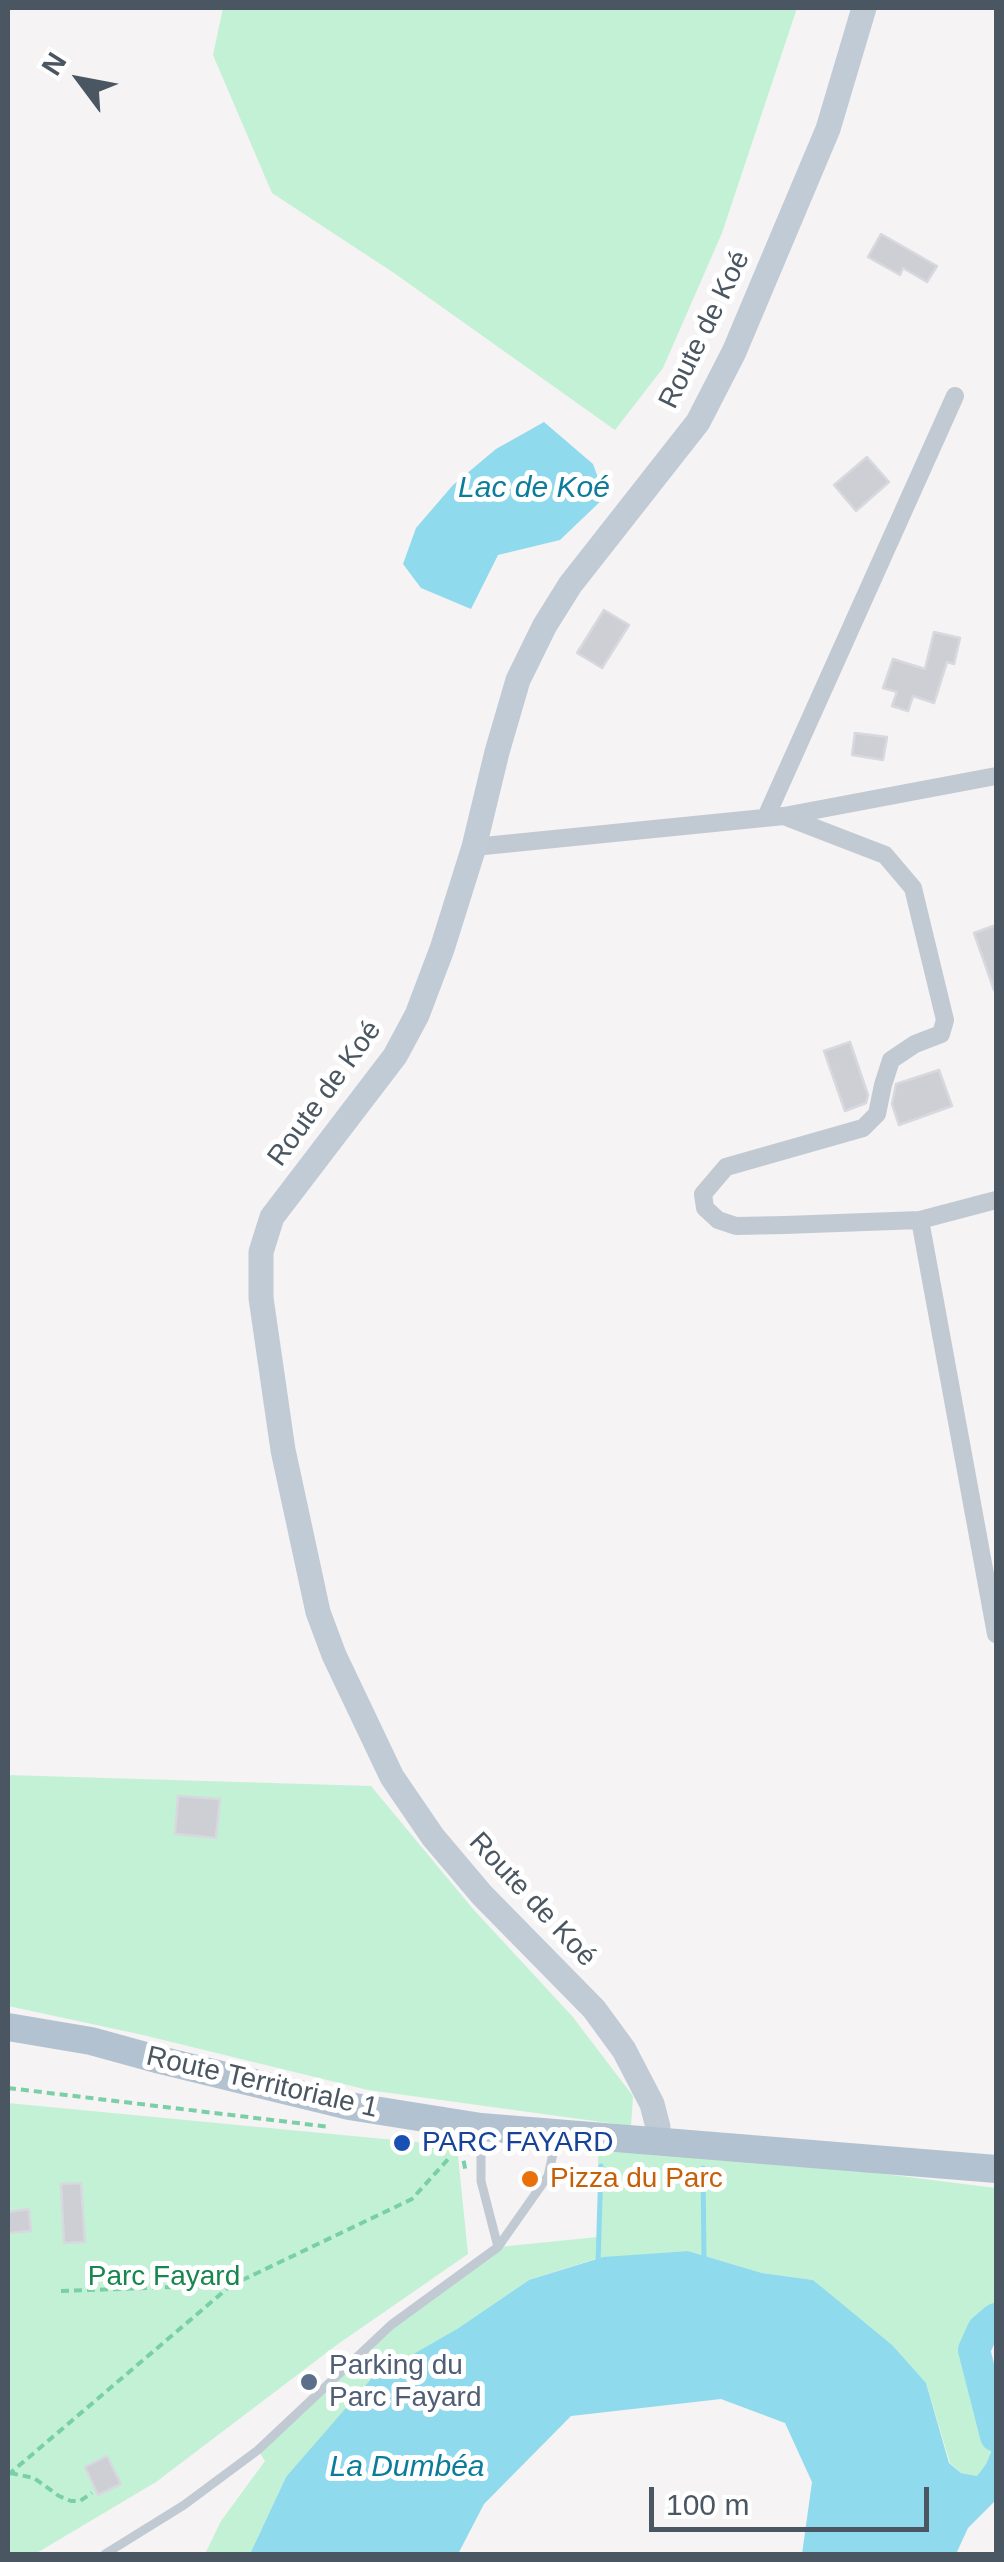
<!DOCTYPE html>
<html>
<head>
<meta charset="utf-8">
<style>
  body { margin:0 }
  #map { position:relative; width:1004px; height:2562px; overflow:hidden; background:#f5f3f3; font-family:Arial,sans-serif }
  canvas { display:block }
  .frame { position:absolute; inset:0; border:10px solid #4a5661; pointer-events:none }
  .north { position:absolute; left:30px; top:30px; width:100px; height:100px; -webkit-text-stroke:8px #fff; paint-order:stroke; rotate:302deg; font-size:28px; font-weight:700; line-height:40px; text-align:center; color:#4a5661 }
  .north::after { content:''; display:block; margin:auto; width:35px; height:45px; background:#4a5661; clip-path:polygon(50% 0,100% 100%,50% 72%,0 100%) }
  .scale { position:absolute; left:649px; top:2487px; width:280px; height:45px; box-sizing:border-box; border:5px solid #4a5661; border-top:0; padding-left:12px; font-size:30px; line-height:35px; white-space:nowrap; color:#4a5661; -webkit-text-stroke:8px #fff; paint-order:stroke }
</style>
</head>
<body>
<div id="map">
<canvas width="1004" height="2562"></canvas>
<div class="frame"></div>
<div class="north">N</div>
<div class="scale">100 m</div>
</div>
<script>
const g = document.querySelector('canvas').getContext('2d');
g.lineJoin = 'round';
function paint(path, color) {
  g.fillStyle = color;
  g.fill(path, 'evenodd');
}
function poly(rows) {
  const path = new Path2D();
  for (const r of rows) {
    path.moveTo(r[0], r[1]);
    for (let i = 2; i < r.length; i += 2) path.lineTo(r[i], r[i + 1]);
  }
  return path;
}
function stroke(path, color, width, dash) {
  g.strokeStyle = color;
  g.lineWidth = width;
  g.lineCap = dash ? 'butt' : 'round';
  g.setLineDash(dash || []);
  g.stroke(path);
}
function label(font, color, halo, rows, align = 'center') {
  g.font = font + ' Arial,sans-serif';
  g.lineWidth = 10;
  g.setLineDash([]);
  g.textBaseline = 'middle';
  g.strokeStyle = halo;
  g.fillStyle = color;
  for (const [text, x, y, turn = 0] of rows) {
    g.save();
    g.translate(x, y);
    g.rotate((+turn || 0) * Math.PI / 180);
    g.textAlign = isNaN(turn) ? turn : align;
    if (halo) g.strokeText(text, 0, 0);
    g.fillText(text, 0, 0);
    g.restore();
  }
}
paint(poly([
  [223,8,797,8,722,233,663,368,615,430,394,273,272,193,213,55],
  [8,1775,371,1786,473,1909,572,2016,633,2096,631,2126,368,2090,143,2035,8,2006],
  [8,2103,457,2146,468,2254,338,2344,156,2482,35,2554,8,2554],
  [598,2148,836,2168,996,2188,996,2319,983,2330,974,2350,991,2452,986,2464,977,2476,961,2473,950,2463,926,2383,813,2280,762,2273,688,2251,598,2258,529,2280,457,2329,286,2477,250,2554,205,2554,221,2521,265,2461,258,2450,391,2325,498,2247,598,2237]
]), '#c3f1d5');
paint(poly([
  [544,422,593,464,605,497,560,540,498,555,471,609,421,588,403,564,416,528,453,485,496,449],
  [688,2251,762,2273,813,2280,892,2345,926,2383,949,2463,961,2473,977,2476,986,2464,991,2452,989,2437,996,2427,996,2500,968,2528,956,2554,802,2554,812,2482,785,2423,721,2399,571,2416,484,2504,458,2554,250,2554,286,2477,372,2378,457,2329,529,2280,603,2257]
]), '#90daee');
stroke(poly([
  [703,2168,704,2260],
  [598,2263,601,2166]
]), '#90daee', 5);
stroke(poly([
  [996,2319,983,2330,974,2350,996,2436]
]), '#90daee', 32);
const building = poly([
  [881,234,937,266,927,282,903,268,900,275,868,257,881,234],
  [867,457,889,482,856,511,834,485,867,457],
  [604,610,629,625,602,668,577,653,604,610],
  [934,632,960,638,954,664,947,662,934,703,913,696,908,711,892,706,897,692,883,688,893,659,925,669,934,632],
  [855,733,887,737,883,760,852,755,855,733],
  [996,925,996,990,994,990,974,933,996,925],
  [850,1042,868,1095,866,1103,845,1111,824,1051,850,1042],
  [939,1070,952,1106,899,1125,892,1104,896,1084,939,1070],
  [178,1796,220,1799,216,1838,175,1834,178,1796],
  [81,2183,85,2242,64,2243,61,2184,81,2183],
  [29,2209,31,2231,8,2233,8,2212,29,2209],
  [107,2456,121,2484,98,2495,85,2467,107,2456]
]);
paint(building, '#cdcfd5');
stroke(building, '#d7d9de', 2.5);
stroke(poly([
  [8,2088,330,2127],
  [461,2148,466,2173],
  [61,2291,232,2285,412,2199,451,2156],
  [10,2473,34,2478,59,2496,71,2501,80,2501,92,2493],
  [8,2475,229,2287]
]), '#7ad0a6', 4, [8, 5]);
stroke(poly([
  [498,2247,548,2176,557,2136],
  [105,2554,184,2505,258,2450,391,2325,498,2247,481,2181,481,2130]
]), '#c1cad2', 9);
stroke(poly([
  [784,816,885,855,913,888,945,1020,941,1034,915,1044,891,1060,883,1085,877,1114,863,1128,726,1167,703,1194,705,1208,718,1220,736,1226,785,1225,920,1220,996,1200],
  [766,817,955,396],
  [474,847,784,816,996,776],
  [920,1220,996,1634]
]), '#c1cad2', 18);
stroke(poly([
  [658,2141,658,2127,652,2104,624,2050,594,2009,482,1895,433,1837,392,1777,334,1655,318,1612,283,1450,261,1298,261,1252,272,1217,395,1056,417,1015,442,949,474,847,497,752,518,680,545,625,570,585,698,422,734,352,828,129,864,8]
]), '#c1cbd6', 25);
stroke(poly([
  [8,2027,91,2041,160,2060,349,2106,481,2127,996,2169]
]), '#b3c2d1', 28);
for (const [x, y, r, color] of [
  [402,2143,10,"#1a4fb4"],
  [530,2179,10,"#e8710a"],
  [309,2382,10,"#5c6f8a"]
]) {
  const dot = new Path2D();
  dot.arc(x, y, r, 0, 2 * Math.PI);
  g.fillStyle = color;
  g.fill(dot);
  stroke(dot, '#fff', 4);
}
label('28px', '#4a5661', '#fff', [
  ["Route de Koé",705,330,-64],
  ["Route de Koé",325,1094,-54],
  ["Route de Koé",532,1900,47],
  ["Route Territoriale 1",262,2083,13]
]);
label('28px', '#164399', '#fff', [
  ["PARC FAYARD",422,2143]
], 'left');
label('28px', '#c56008', '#fff', [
  ["Pizza du Parc",550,2179]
], 'left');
label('28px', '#17864f', '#fff', [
  ["Parc Fayard",164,2277]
]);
label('28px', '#4e5e75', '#fff', [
  ["Parking du",329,2366],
  ["Parc Fayard",329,2398]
], 'left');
label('italic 30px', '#0c7c9b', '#fff', [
  ["Lac de Koé",534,489],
  ["La Dumbéa",407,2468]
]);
</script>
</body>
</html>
